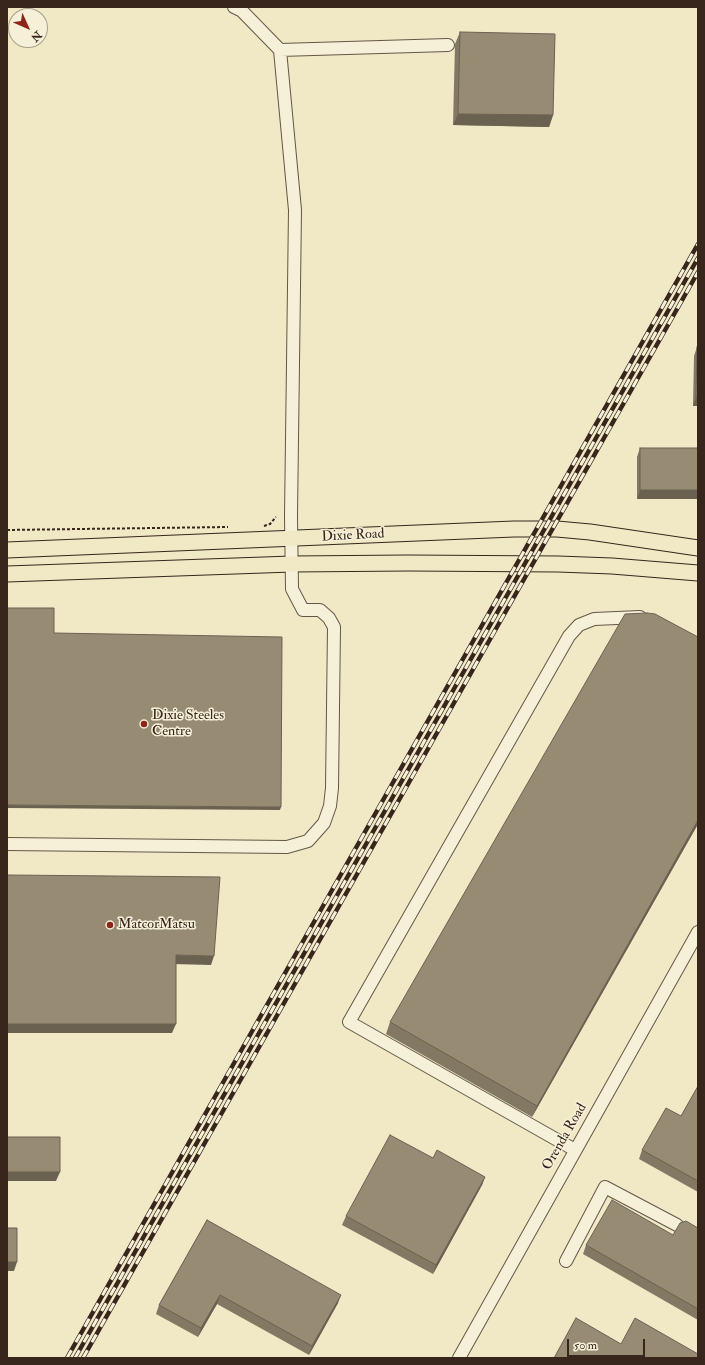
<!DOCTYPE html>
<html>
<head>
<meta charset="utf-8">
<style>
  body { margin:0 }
  #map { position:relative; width:705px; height:1365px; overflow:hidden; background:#f1e8c5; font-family:"IM FELL Double Pica",serif }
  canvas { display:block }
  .frame { position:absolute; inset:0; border:8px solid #38261c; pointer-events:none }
  .north { position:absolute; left:8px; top:8px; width:40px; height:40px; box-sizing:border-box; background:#f6f0d9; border:1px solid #aa9f8d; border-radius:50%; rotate:135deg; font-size:11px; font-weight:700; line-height:16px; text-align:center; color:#38261c }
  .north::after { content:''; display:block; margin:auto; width:14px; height:18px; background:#8f2418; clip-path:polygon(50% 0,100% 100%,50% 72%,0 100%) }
  .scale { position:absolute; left:567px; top:1339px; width:78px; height:18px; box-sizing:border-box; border:2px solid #38261c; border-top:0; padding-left:5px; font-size:12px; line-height:14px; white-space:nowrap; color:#38261c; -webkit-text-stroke:3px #f6f0d9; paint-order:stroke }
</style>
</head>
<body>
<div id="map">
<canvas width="705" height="1365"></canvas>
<div class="frame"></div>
<div class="north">N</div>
<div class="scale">50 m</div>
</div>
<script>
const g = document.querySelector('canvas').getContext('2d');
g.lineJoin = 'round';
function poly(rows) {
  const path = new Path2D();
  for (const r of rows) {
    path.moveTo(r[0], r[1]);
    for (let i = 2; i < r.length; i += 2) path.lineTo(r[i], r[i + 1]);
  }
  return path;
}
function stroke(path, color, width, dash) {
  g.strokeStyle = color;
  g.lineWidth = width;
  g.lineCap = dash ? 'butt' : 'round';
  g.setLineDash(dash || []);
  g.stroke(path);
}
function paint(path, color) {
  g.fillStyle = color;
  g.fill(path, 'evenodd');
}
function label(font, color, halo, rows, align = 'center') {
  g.font = font + ' "IM FELL Double Pica",serif';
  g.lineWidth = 3;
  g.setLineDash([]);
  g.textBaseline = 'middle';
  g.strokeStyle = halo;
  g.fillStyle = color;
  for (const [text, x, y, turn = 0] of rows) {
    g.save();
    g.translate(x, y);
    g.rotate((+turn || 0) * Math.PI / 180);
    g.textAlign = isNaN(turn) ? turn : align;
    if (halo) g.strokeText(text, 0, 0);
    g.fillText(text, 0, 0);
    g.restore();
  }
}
const minor = poly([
  [234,7,242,11,280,50],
  [7,844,287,847,308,841,324,823,330,806,332,788,334,627,329,618,320,610,303,610,292,589,291,516,295,210,280,50,448,45],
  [575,1150,349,1022,569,636,579,625,594,619,640,617],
  [566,1261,605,1187,677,1225],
  [459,1358,698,932]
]);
const major = poly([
  [7,550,514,529,557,529,590,532,698,548],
  [7,574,292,564,408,563,558,564,612,566,698,573]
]);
stroke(minor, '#665646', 14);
stroke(major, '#38261c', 17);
stroke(poly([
  [264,526,270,524,276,517],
  [7,530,228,527]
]), '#38261c', 2, [3, 2]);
stroke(minor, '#f6f0d9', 12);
stroke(major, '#f1e8c5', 15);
const rail = poly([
  [67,1358,698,244],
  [75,1358,698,258],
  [83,1358,698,272]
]);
stroke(rail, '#38261c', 4.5);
stroke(rail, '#f6f0d9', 3, [9]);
paint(poly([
  [460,32,553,115,549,127,453,125,455,44],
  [697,347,698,406,693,406,694,356],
  [640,448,698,448,637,499,637,457],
  [698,824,532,1117,386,1034,390,1022],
  [698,1086,698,1192,639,1159,642,1150,681,1116],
  [433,1158,485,1177,482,1185,433,1274,342,1225,346,1216],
  [207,1220,338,1303,309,1355,217,1304,198,1337,156,1314,159,1305],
  [698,1228,698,1320,583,1254,586,1245,673,1235]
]), '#837864');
paint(poly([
  [458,114,553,115,549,127,453,125],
  [696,397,698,397,698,406,693,406],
  [640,490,698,490,698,499,637,499],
  [7,805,281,807,280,810,7,808],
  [698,820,698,824,532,1117,537,1106],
  [176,955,214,956,211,965,172,964],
  [7,1024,176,1024,172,1033,7,1033],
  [7,1172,60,1172,56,1181,7,1181],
  [485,1177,482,1185,433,1274,436,1265],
  [7,1262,17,1262,14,1271,7,1271],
  [220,1295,217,1304,198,1337,201,1328],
  [341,1295,338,1303,309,1355,312,1346]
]), '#6a6151');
const building = poly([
  [460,32,555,34,553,115,458,114,460,32],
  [697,347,698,347,698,397,696,397,697,347],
  [640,448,698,448,698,490,640,490,640,448],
  [7,608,54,608,54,633,282,637,281,807,7,805,7,608],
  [647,613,655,614,698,637,698,820,537,1106,390,1022,625,614,647,613],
  [7,875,220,877,214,956,176,955,176,1024,7,1024,7,875],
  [698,1086,698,1181,642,1150,666,1108,681,1116,698,1086],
  [390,1135,433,1158,437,1150,485,1177,436,1265,346,1216,390,1135],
  [7,1137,60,1137,60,1172,7,1172,7,1137],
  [612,1200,673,1235,680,1223,686,1221,698,1228,698,1309,586,1245,612,1200],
  [207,1220,341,1295,312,1346,220,1295,201,1328,159,1305,207,1220],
  [7,1228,17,1228,17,1262,7,1262,7,1228],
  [576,1318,621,1344,635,1318,698,1354,698,1358,554,1358,576,1318]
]);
paint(building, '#988b74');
stroke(building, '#6a6151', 1);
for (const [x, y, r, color] of [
  [144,724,4,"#8f2418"],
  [110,925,4,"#8f2418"]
]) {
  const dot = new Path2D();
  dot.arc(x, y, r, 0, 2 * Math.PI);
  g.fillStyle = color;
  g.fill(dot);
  stroke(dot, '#f6f0d9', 1.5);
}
label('14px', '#38261c', '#f6f0d9', [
  ["Dixie Road",353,536,-3],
  ["Orenda Road",565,1137,-60]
]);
label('14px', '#38261c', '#f6f0d9', [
  ["Dixie Steeles",152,716],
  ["Centre",152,732],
  ["MatcorMatsu",118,925]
], 'left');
</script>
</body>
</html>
